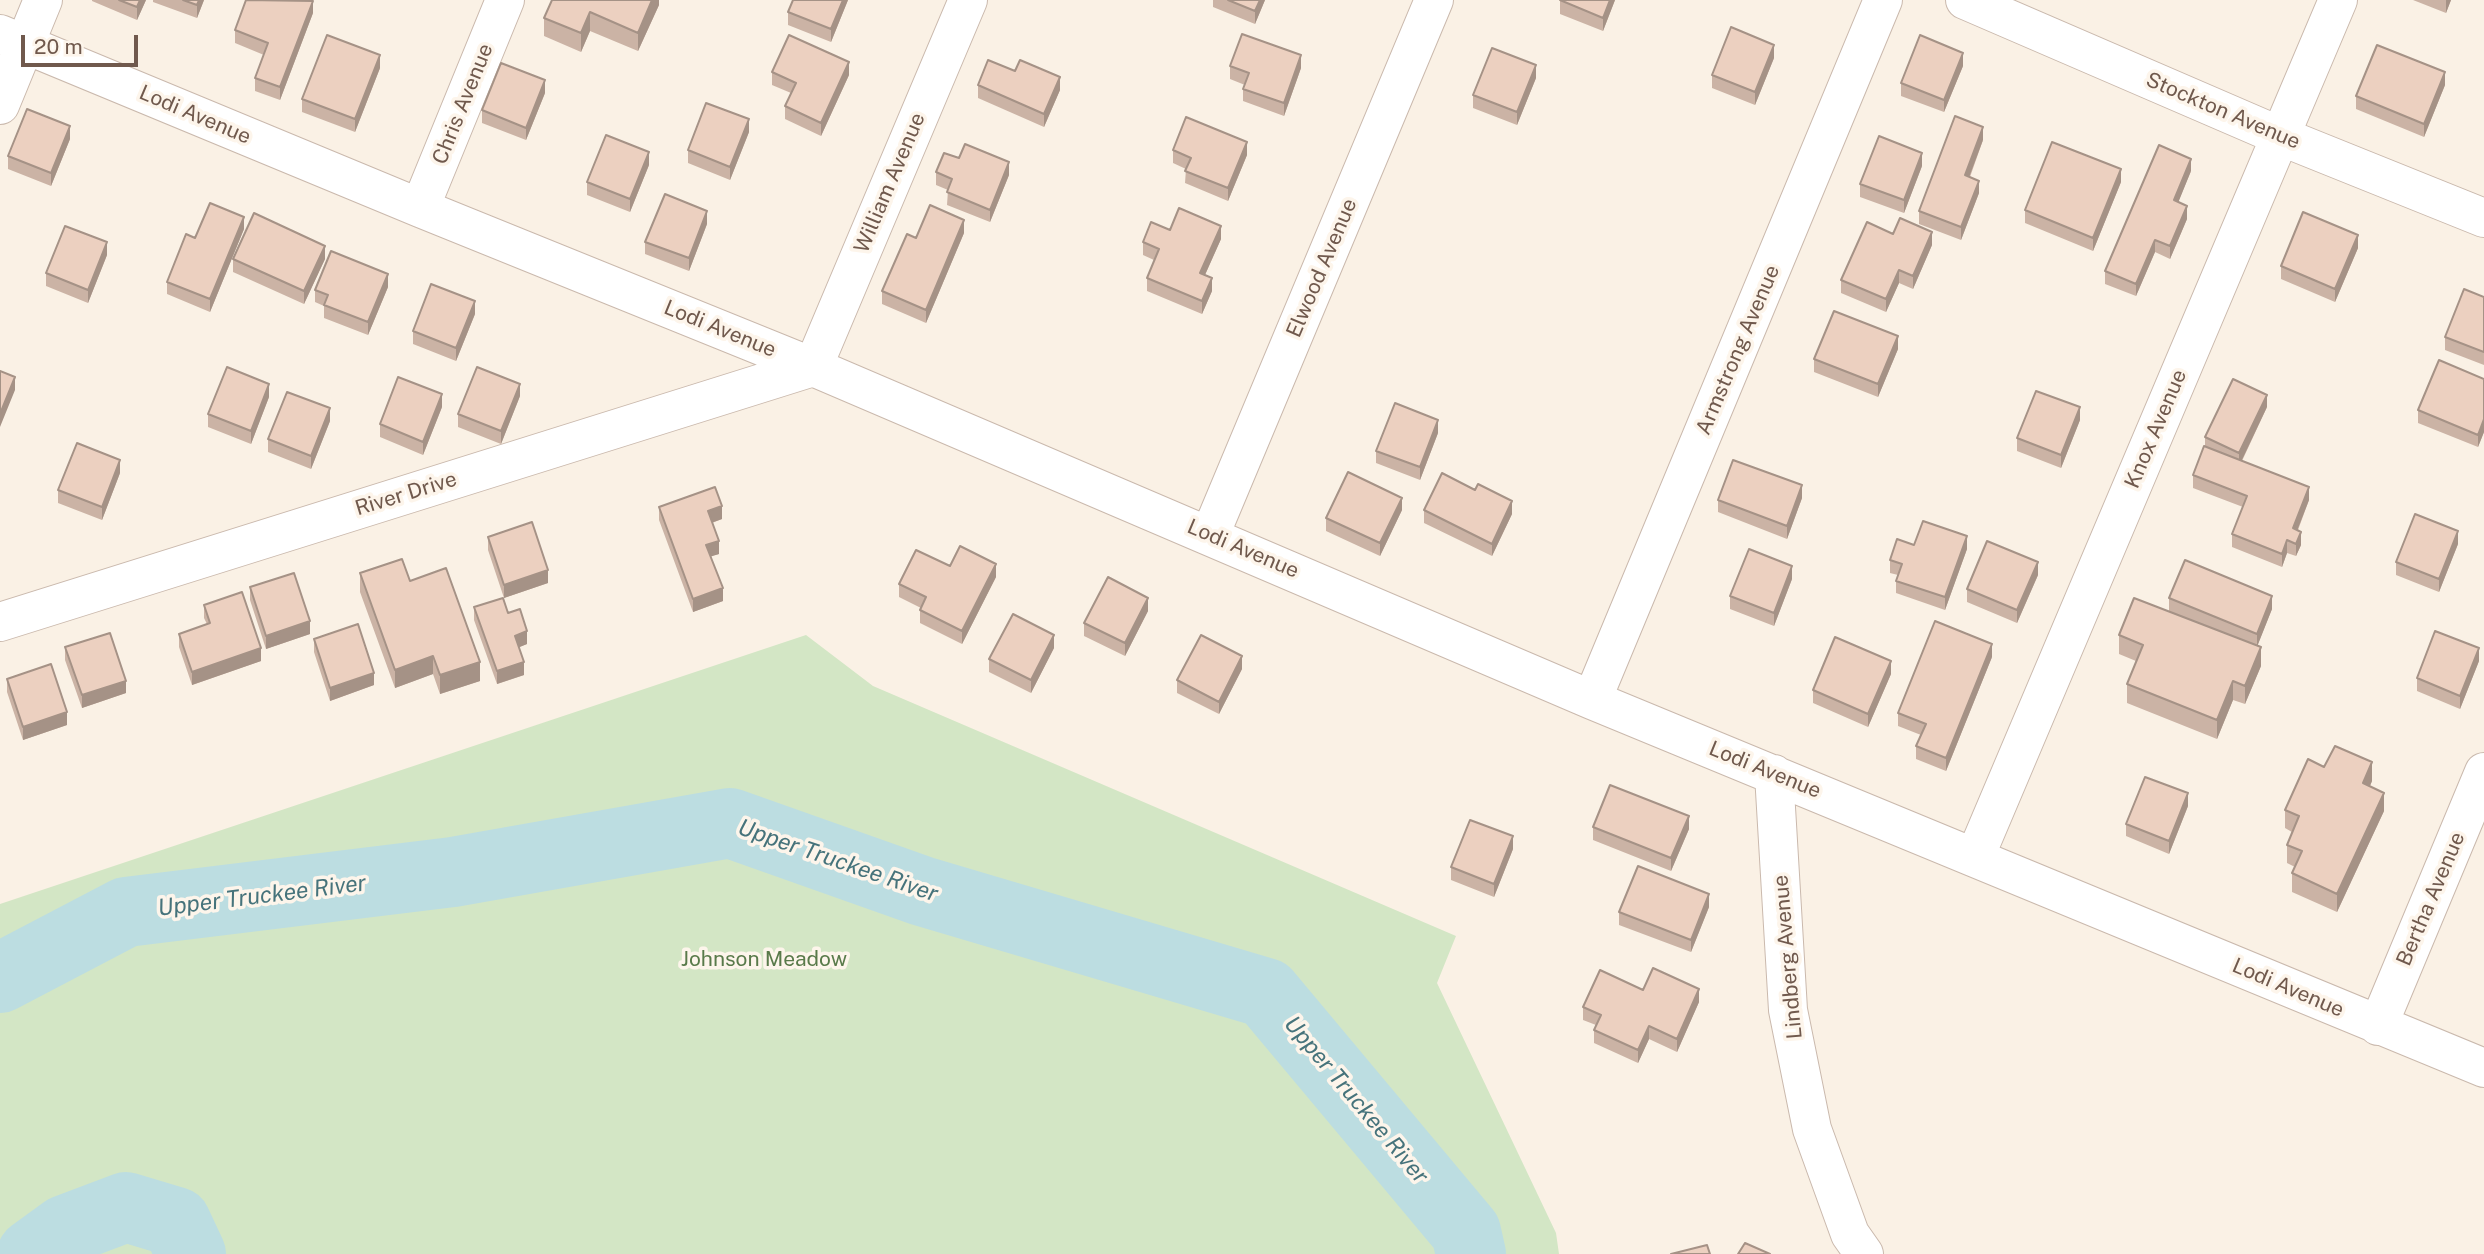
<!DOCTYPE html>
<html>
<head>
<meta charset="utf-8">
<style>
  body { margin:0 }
  #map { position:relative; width:2484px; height:1254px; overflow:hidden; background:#faf1e5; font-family:"Public Sans",sans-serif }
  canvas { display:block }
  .scale { position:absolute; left:21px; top:35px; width:117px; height:32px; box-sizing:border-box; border:4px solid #70594d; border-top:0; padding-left:9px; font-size:21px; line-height:24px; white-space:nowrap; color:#70594d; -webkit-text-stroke:5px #fdf5eb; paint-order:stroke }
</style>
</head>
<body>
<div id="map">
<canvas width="2484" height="1254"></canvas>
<div class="scale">20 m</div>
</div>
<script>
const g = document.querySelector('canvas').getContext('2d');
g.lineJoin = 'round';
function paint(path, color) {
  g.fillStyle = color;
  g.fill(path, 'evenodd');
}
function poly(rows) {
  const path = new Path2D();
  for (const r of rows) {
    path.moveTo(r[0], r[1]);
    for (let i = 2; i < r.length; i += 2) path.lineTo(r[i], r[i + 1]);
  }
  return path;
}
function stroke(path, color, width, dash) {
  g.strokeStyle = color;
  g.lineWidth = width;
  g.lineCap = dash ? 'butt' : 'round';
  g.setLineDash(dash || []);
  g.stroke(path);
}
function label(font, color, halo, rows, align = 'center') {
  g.font = font + ' "Public Sans",sans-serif';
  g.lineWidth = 7;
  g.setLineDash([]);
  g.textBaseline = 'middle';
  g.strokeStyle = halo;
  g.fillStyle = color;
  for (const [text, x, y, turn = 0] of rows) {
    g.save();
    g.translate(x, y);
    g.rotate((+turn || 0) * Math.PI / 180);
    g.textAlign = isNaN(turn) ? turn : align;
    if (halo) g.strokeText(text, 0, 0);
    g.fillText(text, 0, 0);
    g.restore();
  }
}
paint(poly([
  [806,635,873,686,1456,936,1437,983,1556,1233,1559,1254,0,1254,0,904]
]), '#d3e6c5');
stroke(poly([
  [0,978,126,912,453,872,730,823,922,891,1266,993,1466,1232,1471,1254],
  [32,1254,65,1230,126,1207,176,1222,191,1254]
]), '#bcdde1', 70);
const minor = poly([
  [1965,0,2280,136,2484,218],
  [0,34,420,208,813,367,1592,700,2484,1068],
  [0,105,43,0],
  [420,208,505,0],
  [1210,535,1434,0],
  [0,622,813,367,968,0],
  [1592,700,1883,0],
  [1774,774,1788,1010,1812,1129,1850,1234,1864,1254],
  [1975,857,2338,0],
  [2378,1026,2484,772]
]);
stroke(minor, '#cab9ad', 40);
stroke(minor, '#fff', 38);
paint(poly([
  [92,0,146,0,137,20,92,1],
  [153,0,204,0,197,18,153,2],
  [659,0,659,5,638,51,590,31,581,52,544,36,544,18],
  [793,0,848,0,831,42,788,25,788,12],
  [1213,0,1265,0,1255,24,1213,7],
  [1560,0,1615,0,1603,31,1560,14],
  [2413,0,2451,0,2446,13],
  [313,13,280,100,255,91,255,78,264,55,235,43,235,30],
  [1774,58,1755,105,1712,88,1712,75],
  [1230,66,1301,68,1284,116,1243,101,1243,89,1245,85,1230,79],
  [1963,66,1944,112,1901,96,1901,83],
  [380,68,355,132,302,112,302,99],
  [772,72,849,75,821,136,785,119,785,106,791,93,772,85],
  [1536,78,1517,125,1473,108,1473,95],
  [978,85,1060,90,1044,127,978,98],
  [2445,85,2424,137,2356,109,2356,96],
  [545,93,526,140,482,123,482,110],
  [749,132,730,180,688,163,688,150],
  [70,139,51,186,8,169,8,156],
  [1983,140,1970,177,1979,193,1961,240,1919,224,1919,211],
  [1173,150,1247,155,1228,201,1185,183,1186,169,1173,163],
  [649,165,630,212,587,195,587,182],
  [1922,166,1904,213,1860,197,1860,184],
  [2191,171,2178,202,2187,219,2170,259,2155,252,2136,296,2105,284,2105,271],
  [936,172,1009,175,990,222,947,205,948,190,936,185],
  [2121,182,2093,251,2025,223,2025,210],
  [707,224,689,271,645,254,645,242],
  [244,229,210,312,167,294,167,282,195,238],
  [1170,230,1221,239,1205,275,1212,291,1202,314,1147,291,1147,278,1154,260,1143,255,1143,242],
  [964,233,926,323,882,304,882,291,916,238],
  [1893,234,1932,245,1913,289,1899,283,1886,312,1841,293,1841,280],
  [2358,248,2335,302,2281,279,2281,266],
  [107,255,88,303,46,286,46,273],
  [233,259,325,259,304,304,233,272],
  [388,287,368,335,324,318,324,306,315,302,315,290],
  [2484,297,2484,365,2445,350,2445,337],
  [475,314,456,361,413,344,413,331],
  [1898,349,1878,397,1814,372,1814,359],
  [2484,379,2484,432,2478,447,2418,423,2418,410],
  [520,396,501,444,458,427,458,414],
  [269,397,251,444,208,427,208,414],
  [442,407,423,455,380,437,380,424],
  [2267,407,2242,461,2309,500,2298,530,2301,545,2296,556,2287,553,2282,567,2232,547,2232,534,2243,507,2193,488,2193,475,2205,446,2205,437],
  [2080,420,2061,468,2017,451,2017,438],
  [330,421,311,469,268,452,268,439],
  [1438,433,1420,480,1376,463,1376,451],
  [120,473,102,520,58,503,58,490],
  [1475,490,1512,514,1492,556,1424,523,1424,510],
  [1802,498,1787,539,1718,512,1718,500],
  [659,507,722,519,712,523,719,554,711,556,723,601,693,612,659,520],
  [1402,510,1380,556,1326,531,1326,518],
  [488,537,548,583,504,598,488,550],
  [2458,544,2439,592,2396,575,2396,562],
  [1914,545,1967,549,1945,610,1896,593,1896,581,1898,575,1890,573,1890,560],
  [950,566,996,577,962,644,920,623,920,610,921,608,899,597,899,584],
  [360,573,410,581,480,681,440,694,433,674,395,688,360,592],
  [2038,575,2017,623,1967,602,1967,589],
  [1792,579,1774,626,1730,609,1730,596],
  [250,587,310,634,266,649,250,600],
  [2169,598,2272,609,2257,646,2261,666,2245,704,2233,700,2217,739,2127,703,2127,684,2136,661,2119,654,2119,635,2169,611],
  [204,605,261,661,192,685,179,647,179,634,207,624,204,618],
  [474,607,508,613,527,644,519,647,524,675,497,684,474,620],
  [1148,611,1125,656,1084,636,1084,623],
  [314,639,374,685,330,701,314,652],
  [65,647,126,693,82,708,65,660],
  [1054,648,1031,693,989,672,989,659],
  [1992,657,1946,771,1916,759,1916,746,1921,735,1898,726,1898,713],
  [2479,661,2460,709,2417,691,2417,678],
  [1242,669,1219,714,1177,693,1177,680],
  [1891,674,1868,727,1813,703,1813,690],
  [7,679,67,725,23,740,7,692],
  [2324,767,2372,781,2370,786,2384,811,2337,912,2292,892,2292,873,2295,867,2287,863,2287,845,2292,832,2285,828,2285,810],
  [2188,806,2169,854,2126,836,2126,824],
  [1593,827,1689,829,1671,871,1593,840],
  [1513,849,1494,897,1451,880,1451,867],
  [1709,907,1691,952,1619,925,1619,912],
  [1643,990,1699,1002,1677,1052,1649,1039,1638,1063,1594,1043,1594,1030,1596,1025,1583,1020,1583,1007]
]), '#cbb3a5');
paint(poly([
  [140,0,146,0,137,20,137,7],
  [199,0,204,0,197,18,197,5],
  [652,0,659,0,659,5,638,51,638,33],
  [843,0,848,0,831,42,831,29],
  [1260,0,1265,0,1255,24,1255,11],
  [1610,0,1615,0,1603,31,1603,18],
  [2446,0,2451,0,2446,13],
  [313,1,313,13,280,100,280,87],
  [590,12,590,31,581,52,581,33],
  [1774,45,1774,58,1755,105,1755,92],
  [1963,53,1963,66,1944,112,1944,100],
  [380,55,380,68,355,132,355,119],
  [1301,55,1301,68,1284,116,1284,103],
  [849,62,849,75,821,136,821,123],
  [1536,65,1536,78,1517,125,1517,112],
  [2445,72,2445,85,2424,137,2424,124],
  [1060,77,1060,90,1044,127,1044,114],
  [545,80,545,93,526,140,526,128],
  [749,119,749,132,730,180,730,167],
  [70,126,70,139,51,186,51,173],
  [1983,127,1983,140,1965,188,1965,175],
  [1247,142,1247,155,1228,201,1228,188],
  [649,152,649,165,630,212,630,199],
  [1922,153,1922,166,1904,213,1904,200],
  [2191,159,2191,171,2174,213,2174,200],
  [1009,162,1009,175,990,222,990,210],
  [2121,169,2121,182,2093,251,2093,238],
  [1979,181,1979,193,1961,240,1961,227],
  [2187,206,2187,219,2170,259,2170,246],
  [707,211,707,224,689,271,689,258],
  [244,217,244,229,210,312,210,299],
  [964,220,964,233,926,323,926,310],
  [1221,226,1221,239,1200,286,1200,273],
  [1932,232,1932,245,1913,289,1913,276],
  [2358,235,2358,248,2335,302,2335,289],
  [2155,240,2155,252,2136,296,2136,284],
  [107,242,107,255,88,303,88,290],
  [325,246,325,259,304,304,304,291],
  [1899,270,1899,283,1886,312,1886,299],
  [388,274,388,287,368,335,368,322],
  [1212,278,1212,291,1202,314,1202,301],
  [475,301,475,314,456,361,456,348],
  [1898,336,1898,349,1878,397,1878,384],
  [15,377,15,390,0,427,0,414],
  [269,384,269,397,251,444,251,431],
  [520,384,520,396,501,444,501,431],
  [442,394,442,407,423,455,423,442],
  [2267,395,2267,407,2239,466,2239,453],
  [2080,407,2080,420,2061,468,2061,455],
  [330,408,330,421,311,469,311,456],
  [2484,419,2484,432,2478,447,2478,435],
  [1438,420,1438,433,1420,480,1420,467],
  [120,460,120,473,102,520,102,507],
  [1802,485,1802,498,1787,539,1787,526],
  [2309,487,2309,500,2293,541,2293,528],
  [1402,498,1402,510,1380,556,1380,543],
  [1512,501,1512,514,1492,556,1492,544],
  [722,506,722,519,708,524,708,511],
  [2458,531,2458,544,2439,592,2439,579],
  [2301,532,2301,545,2296,556,2296,544],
  [1967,536,1967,549,1945,610,1945,597],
  [2287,540,2287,553,2282,567,2282,554],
  [719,541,719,554,706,558,706,545],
  [2038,562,2038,575,2017,623,2017,610],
  [996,564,996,577,962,644,962,631],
  [1792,566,1792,579,1774,626,1774,613],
  [548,570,548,583,504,598,504,585],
  [723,588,723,601,693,612,693,599],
  [2272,596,2272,609,2257,647,2257,634],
  [1148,598,1148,611,1125,656,1125,643],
  [310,621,310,634,266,649,266,636],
  [527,631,527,644,515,649,515,636],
  [1054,635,1054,648,1031,693,1031,680],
  [1992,644,1992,657,1946,771,1946,758],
  [2261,647,2261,666,2245,704,2245,686],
  [261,648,261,661,192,685,192,672],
  [2479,648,2479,661,2460,709,2460,696],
  [433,656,433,674,395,688,395,670],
  [1242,656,1242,669,1219,714,1219,702],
  [1891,661,1891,674,1868,727,1868,714],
  [480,662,480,681,440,694,440,675],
  [524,662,524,675,497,684,497,671],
  [374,673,374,685,330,701,330,688],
  [126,681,126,693,82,708,82,695],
  [2233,681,2233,700,2217,739,2217,720],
  [67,712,67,725,23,740,23,727],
  [2372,762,2372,781,2363,802,2363,783],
  [2188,793,2188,806,2169,854,2169,841],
  [2384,793,2384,811,2337,912,2337,894],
  [1689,816,1689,829,1671,871,1671,858],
  [1513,836,1513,849,1494,897,1494,884],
  [1709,894,1709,907,1691,952,1691,940],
  [1699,989,1699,1002,1677,1052,1677,1039],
  [1649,1026,1649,1039,1638,1063,1638,1050]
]), '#a59286');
const building = poly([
  [119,0,140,0,137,7,119,0],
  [183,0,199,0,197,5,183,0],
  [246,0,313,1,280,87,255,78,268,43,235,30,246,0],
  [552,0,652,0,638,33,590,12,581,33,544,18,552,0],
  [793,0,843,0,831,29,788,12,793,0],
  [1228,0,1260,0,1255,11,1228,0],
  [1560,0,1610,0,1603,18,1560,0],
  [1731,27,1774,45,1755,92,1712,75,1731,27],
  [1242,34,1301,55,1284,103,1243,89,1249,73,1230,66,1242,34],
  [327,35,380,55,355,119,302,99,327,35],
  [789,35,849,62,821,123,785,106,796,83,772,72,789,35],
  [1920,35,1963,53,1944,100,1901,83,1920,35],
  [2377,45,2445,72,2424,124,2356,96,2377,45],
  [1492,48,1536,65,1517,112,1473,95,1492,48],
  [988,60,1015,71,1020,60,1060,77,1044,114,978,85,988,60],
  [501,63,545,80,526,128,482,110,501,63],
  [706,103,749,119,730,167,688,150,706,103],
  [27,109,70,126,51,173,8,156,27,109],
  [1955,116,1983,127,1965,175,1979,181,1961,227,1919,211,1955,116],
  [1186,117,1247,142,1228,188,1185,171,1191,158,1173,150,1186,117],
  [606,135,649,152,630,199,587,182,606,135],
  [1879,136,1922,153,1904,200,1860,184,1879,136],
  [2052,142,2121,169,2093,238,2025,210,2052,142],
  [965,144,1009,162,990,210,947,192,952,179,936,172,944,153,959,158,965,144],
  [2159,145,2191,159,2174,200,2187,206,2170,246,2155,240,2136,284,2105,271,2159,145],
  [665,194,707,211,689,258,645,242,665,194],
  [210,203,244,217,210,299,167,282,186,234,195,238,210,203],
  [930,205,964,220,926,310,882,291,907,234,916,238,930,205],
  [1179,208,1221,226,1200,273,1212,278,1202,301,1147,278,1159,249,1143,242,1151,222,1170,230,1179,208],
  [2303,212,2358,235,2335,289,2281,266,2303,212],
  [254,213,325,246,304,291,233,259,254,213],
  [1900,218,1932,232,1913,276,1899,270,1886,299,1841,280,1867,222,1893,234,1900,218],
  [65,226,107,242,88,290,46,273,65,226],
  [331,251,388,274,368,322,324,305,328,295,315,290,331,251],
  [431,284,475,301,456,348,413,331,431,284],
  [2464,289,2484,297,2484,352,2445,337,2464,289],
  [1834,311,1898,336,1878,384,1814,359,1834,311],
  [2439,360,2484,379,2484,419,2478,435,2418,410,2439,360],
  [227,367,269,384,251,431,208,414,227,367],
  [477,367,520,384,501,431,458,414,477,367],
  [0,371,15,377,0,414,0,371],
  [398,377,442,394,423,442,380,424,398,377],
  [2233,379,2267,395,2239,453,2205,437,2233,379],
  [2036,391,2080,407,2061,455,2017,438,2036,391],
  [287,392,330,408,311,456,268,439,287,392],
  [1395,403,1438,420,1420,467,1376,451,1395,403],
  [77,443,120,460,102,507,58,490,77,443],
  [2204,446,2309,487,2293,528,2301,532,2296,544,2287,540,2282,554,2232,534,2247,496,2193,475,2204,446],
  [1733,460,1802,485,1787,526,1718,500,1733,460],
  [1348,472,1402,498,1380,543,1326,518,1348,472],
  [1442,473,1475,490,1478,484,1512,501,1492,544,1424,510,1442,473],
  [715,487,722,506,708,511,719,541,706,545,723,588,693,599,659,507,715,487],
  [2415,514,2458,531,2439,579,2396,562,2415,514],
  [1923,521,1967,536,1945,597,1896,581,1902,564,1890,560,1897,539,1914,545,1923,521],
  [532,522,548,570,504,585,488,537,532,522],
  [1987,541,2038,562,2017,610,1967,589,1987,541],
  [960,546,996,564,962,631,920,610,926,597,899,584,916,550,950,566,960,546],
  [1749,549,1792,566,1774,613,1730,596,1749,549],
  [402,559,410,581,446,568,480,662,440,675,433,656,395,670,360,573,402,559],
  [2185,560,2272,596,2257,634,2169,598,2185,560],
  [294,573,310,621,266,636,250,587,294,573],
  [1108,577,1148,598,1125,643,1084,623,1108,577],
  [242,592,261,648,192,672,179,634,210,623,204,605,242,592],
  [503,598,508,613,520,609,527,631,515,636,524,662,497,671,474,607,503,598],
  [2134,598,2261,647,2245,686,2233,681,2217,720,2127,684,2143,645,2119,635,2134,598],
  [1013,614,1054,635,1031,680,989,659,1013,614],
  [1935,621,1992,644,1946,758,1916,746,1926,724,1898,713,1935,621],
  [358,624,374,673,330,688,314,639,358,624],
  [2435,631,2479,648,2460,696,2417,678,2435,631],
  [110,633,126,681,82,695,65,647,110,633],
  [1201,635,1242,656,1219,702,1177,680,1201,635],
  [1835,637,1891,661,1868,714,1813,690,1835,637],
  [51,664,67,712,23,727,7,679,51,664],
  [2335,746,2372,762,2363,783,2384,793,2337,894,2292,873,2302,851,2287,845,2299,816,2285,810,2308,759,2324,767,2335,746],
  [2145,777,2188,793,2169,841,2126,824,2145,777],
  [1610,785,1689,816,1671,858,1593,827,1610,785],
  [1470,820,1513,836,1494,884,1451,867,1470,820],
  [1638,866,1709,894,1691,940,1619,912,1638,866],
  [1653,968,1699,989,1677,1039,1649,1026,1638,1050,1594,1030,1601,1015,1583,1007,1600,970,1643,990,1653,968],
  [1745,1243,1770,1254,1738,1254,1745,1243],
  [1707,1245,1710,1254,1671,1254,1707,1245]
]);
paint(building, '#ecd0c0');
stroke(building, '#a59286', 2);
label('21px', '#70594d', '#fdf5eb', [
  ["Chris Avenue",463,104,-68],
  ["Stockton Avenue",2223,111,23],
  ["Lodi Avenue",195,115,23],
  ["William Avenue",890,183,-67],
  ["Elwood Avenue",1322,268,-67],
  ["Lodi Avenue",720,329,22],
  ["Armstrong Avenue",1738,350,-67],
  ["Knox Avenue",2156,429,-67],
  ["River Drive",406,494,-17],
  ["Lodi Avenue",1243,549,23],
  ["Lodi Avenue",1765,770,22],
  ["Bertha Avenue",2431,899,-67],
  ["Lindberg Avenue",1788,957,-95],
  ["Lodi Avenue",2288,988,23]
]);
label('21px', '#597a4a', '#fdf5eb', [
  ["Johnson Meadow",764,960]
]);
label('italic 23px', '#46737b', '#fdf5eb', [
  ["Upper Truckee River",838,861,19],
  ["Upper Truckee River",262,896,-7],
  ["Upper Truckee River",1356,1100,50]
]);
</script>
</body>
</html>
